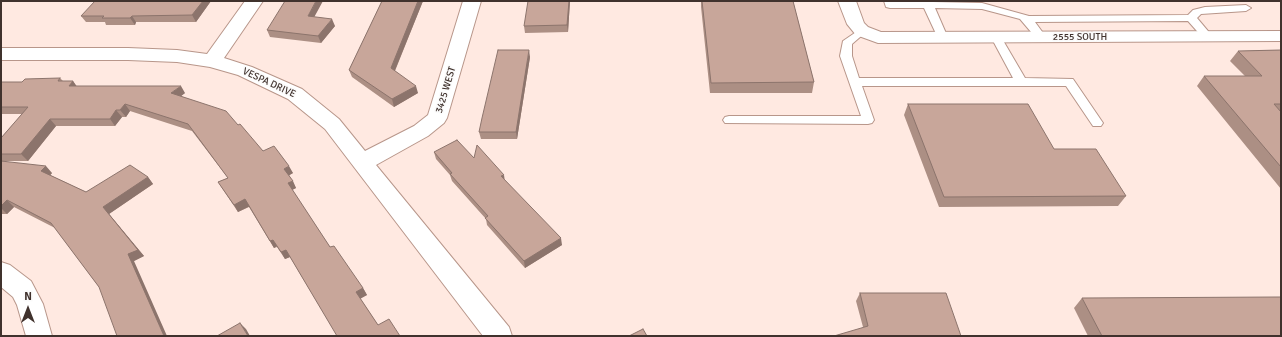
<!DOCTYPE html>
<html>
<head>
<meta charset="utf-8">
<style>
  body { margin:0 }
  #map { position:relative; width:1282px; height:337px; overflow:hidden; background:#ffe9e1; font-family:Signika,sans-serif }
  canvas { display:block }
  .frame { position:absolute; inset:0; border:2px solid #40322d; pointer-events:none }
  .north { position:absolute; left:8px; top:289px; width:40px; height:40px; -webkit-text-stroke:3px #fbfbfb; paint-order:stroke; rotate:0deg; font-size:11px; font-weight:700; line-height:16px; text-align:center; color:#40322d }
  .north::after { content:''; display:block; margin:auto; width:14px; height:18px; background:#40322d; clip-path:polygon(50% 0,100% 100%,50% 72%,0 100%) }
</style>
</head>
<body>
<div id="map">
<canvas width="1282" height="337"></canvas>
<div class="frame"></div>
<div class="north">N</div>
</div>
<script>
const g = document.querySelector('canvas').getContext('2d');
g.lineJoin = 'round';
function poly(rows) {
  const path = new Path2D();
  for (const r of rows) {
    path.moveTo(r[0], r[1]);
    for (let i = 2; i < r.length; i += 2) path.lineTo(r[i], r[i + 1]);
  }
  return path;
}
function stroke(path, color, width, dash) {
  g.strokeStyle = color;
  g.lineWidth = width;
  g.lineCap = dash ? 'butt' : 'round';
  g.setLineDash(dash || []);
  g.stroke(path);
}
function paint(path, color) {
  g.fillStyle = color;
  g.fill(path, 'evenodd');
}
function label(font, color, halo, rows, align = 'center') {
  g.font = font + ' Signika,sans-serif';
  g.lineWidth = 3;
  g.setLineDash([]);
  g.textBaseline = 'middle';
  g.strokeStyle = halo;
  g.fillStyle = color;
  for (const [text, x, y, turn = 0] of rows) {
    g.save();
    g.translate(x, y);
    g.rotate((+turn || 0) * Math.PI / 180);
    g.textAlign = isNaN(turn) ? turn : align;
    if (halo) g.strokeText(text, 0, 0);
    g.fillText(text, 0, 0);
    g.restore();
  }
}
const service = poly([
  [884,1,982,3,1029,16,1188,15,1193,10,1205,7,1246,5,1251,8,1246,11,1201,14,1197,18,1213,37,1208,40,1204,39,1188,21,1035,22,1046,37,1041,40,1037,39,1020,19,982,9,935,8,948,38,943,41,938,38,924,8,890,8,886,7,884,1],
  [862,28,867,31,852,44,852,56,859,78,1013,78,991,37,996,34,1001,37,1025,78,1073,79,1103,123,1101,126,1093,126,1066,86,862,86,874,120,872,123,868,124,725,123,723,120,725,117,729,116,861,116,840,56,843,41,862,28]
]);
const minor = poly([
  [245,1,263,1,224,58,252,67,302,89,339,119,365,151,414,126,428,115,463,1,481,1,447,118,444,123,428,136,376,165,509,327,512,336,483,336,325,129,288,99,238,75,210,67,177,62,128,60,1,60,1,48,128,48,177,50,207,54,245,1],
  [838,1,856,1,864,23,868,27,881,32,1281,31,1281,41,878,43,856,35,847,24,838,1],
  [1,262,10,265,31,281,43,304,52,336,26,336,17,305,13,297,1,287,1,262]
]);
stroke(service, '#b8968a', 2);
stroke(minor, '#b8968a', 2);
paint(service, '#fff');
paint(minor, '#fff');
paint(poly([
  [211,1,196,22,136,22,135,25,106,25,105,22,86,22,81,16],
  [382,1,423,1,395,71,418,93,394,107,352,77,349,70],
  [570,1,568,32,525,33,524,26],
  [701,1,793,1,814,82,812,93,710,93,701,7],
  [314,17,335,26,321,43,270,37,267,30],
  [1281,50,1281,189,1197,86,1204,76,1245,76,1230,61,1238,51],
  [530,57,517,139,481,139,479,132],
  [60,78,63,81,73,81,76,86,185,93,181,96,238,125,263,151,293,173,289,175,296,188,292,190,330,247,363,288,367,295,360,298,378,325,400,336,332,327,290,257,285,259,277,247,274,248,249,207,238,212,218,182,228,178,192,131,130,111,126,117,122,117,115,126,56,126,28,161,3,161,52,173,50,175,86,192,148,177,153,184,109,214,144,256,134,261,99,287,55,228,14,207,7,214,1,214,1,138,22,114,1,114,1,82,22,82],
  [908,104,1054,149,1126,196,1118,206,939,207,904,115],
  [434,152,474,158,505,180,562,245,525,268,487,225,486,219,452,181,450,175,436,159],
  [860,293,961,336,863,327,856,301],
  [1082,298,1281,336,1088,336,1074,308]
]), '#ac8f84');
paint(poly([
  [203,1,211,1,196,22,192,15],
  [316,1,323,1,311,23,308,16],
  [418,1,423,1,393,75,391,68],
  [569,1,570,1,568,32,567,25],
  [132,16,136,22,135,25,130,18],
  [332,19,335,26,321,43,318,36],
  [529,50,530,57,517,139,516,132],
  [73,81,78,88,69,86],
  [181,86,185,93,176,100,171,93],
  [416,86,418,93,394,107,392,99],
  [125,104,130,111,126,117,120,110],
  [116,110,122,117,115,126,110,119],
  [50,119,56,126,28,161,21,154],
  [46,166,52,173,48,178,41,171],
  [289,166,293,173,288,176,284,169],
  [504,175,505,182,501,176],
  [148,177,153,184,109,214,144,256,134,261,167,336,164,336,103,207],
  [293,181,296,188,292,190,288,183],
  [245,199,250,206,238,212,234,205],
  [7,200,14,207,7,214,1,208,1,206],
  [561,238,562,245,525,268,524,261],
  [273,240,277,246,274,248,270,241],
  [286,250,290,257,285,259,281,252],
  [363,288,367,295,360,299,356,292],
  [240,323,246,329,250,336,248,336]
]), '#8c746c');
const building = poly([
  [95,1,203,1,192,15,132,16,130,18,102,18,104,16,81,16,95,1],
  [285,1,316,1,308,16,332,19,318,36,267,30,285,1],
  [382,1,418,1,391,68,416,86,392,99,349,70,382,1],
  [528,1,569,1,567,25,524,26,528,1],
  [702,1,793,1,814,82,711,83,702,1],
  [498,50,529,50,516,132,479,132,482,118,498,50],
  [1281,50,1281,104,1274,104,1281,112,1281,167,1204,76,1262,76,1238,51,1281,50],
  [60,78,58,81,73,81,69,86,181,86,171,93,226,111,238,125,240,124,263,151,274,146,289,166,284,169,293,181,288,183,330,247,334,246,363,288,356,292,378,325,389,319,400,336,337,336,286,250,281,252,273,240,270,241,245,199,234,205,218,182,228,178,188,124,125,104,120,110,116,110,110,119,50,119,21,154,1,154,1,138,28,107,1,107,1,82,22,82,25,79,60,78],
  [908,104,1028,104,1054,149,1096,149,1126,196,944,197,908,104],
  [457,140,474,158,477,145,504,175,501,176,561,238,524,261,485,218,488,216,450,174,452,173,434,152,457,140],
  [1,161,46,166,41,171,86,192,130,165,148,177,103,207,138,250,128,254,164,336,117,336,99,287,51,223,7,200,1,206,1,161],
  [860,293,946,293,961,336,834,336,868,326,860,293],
  [1281,297,1281,336,1102,336,1082,298,1281,297],
  [240,323,248,336,217,336,240,323],
  [643,329,647,336,629,336,643,329]
]);
paint(building, '#c8a69a');
stroke(building, '#8c746c', 1);
label('10px', '#40322d', '#fbfbfb', [
  ["2555 SOUTH",1080,37],
  ["VESPA DRIVE",269,83,25],
  ["3425 WEST",446,90,-73]
]);
</script>
</body>
</html>
